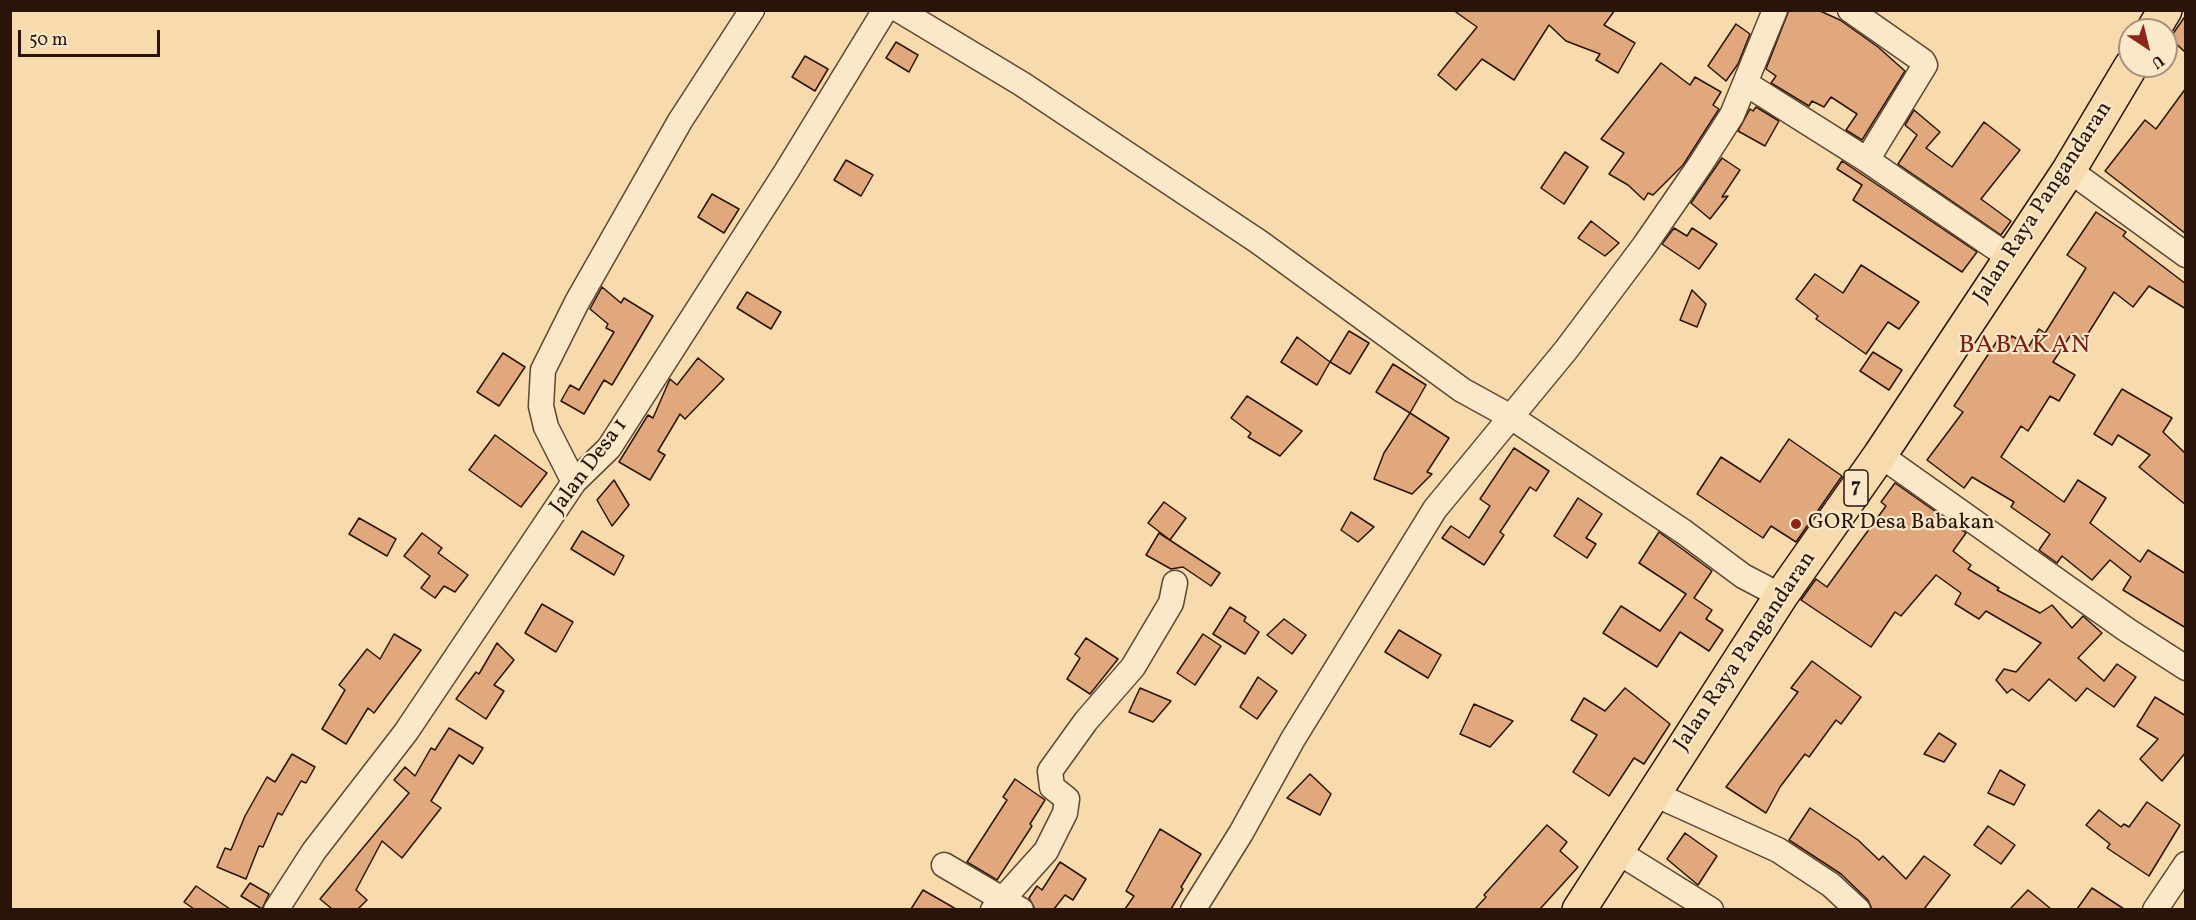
<!DOCTYPE html>
<html>
<head>
<meta charset="utf-8">
<style>
  body { margin:0 }
  #map { position:relative; width:2196px; height:920px; overflow:hidden; background:#f7dbac; font-family:Vollkorn,serif }
  canvas { display:block }
  .frame { position:absolute; inset:0; border:12px solid #2a140a; pointer-events:none }
  .north { position:absolute; left:2118px; top:18px; width:60px; height:60px; box-sizing:border-box; background:#fae8c9; border:2px solid #a7937d; border-radius:50%; rotate:145deg; font-size:16px; font-weight:700; line-height:24px; text-align:center; color:#2a140a }
  .north::after { content:''; display:block; margin:auto; width:21px; height:27px; background:#8f2418; clip-path:polygon(50% 0,100% 100%,50% 72%,0 100%) }
  .scale { position:absolute; left:18px; top:30px; width:142px; height:27px; box-sizing:border-box; border:3px solid #2a140a; border-top:0; padding-left:8px; font-size:18px; line-height:21px; white-space:nowrap; color:#2a140a; -webkit-text-stroke:4px #fae8c9; paint-order:stroke }
</style>
</head>
<body>
<div id="map">
<canvas width="2196" height="920"></canvas>
<div class="frame"></div>
<div class="north">U</div>
<div class="scale">50 m</div>
</div>
<script>
const g = document.querySelector('canvas').getContext('2d');
g.lineJoin = 'round';
function paint(path, color) {
  g.fillStyle = color;
  g.fill(path, 'evenodd');
}
function poly(rows) {
  const path = new Path2D();
  for (const r of rows) {
    path.moveTo(r[0], r[1]);
    for (let i = 2; i < r.length; i += 2) path.lineTo(r[i], r[i + 1]);
  }
  return path;
}
function stroke(path, color, width, dash) {
  g.strokeStyle = color;
  g.lineWidth = width;
  g.lineCap = dash ? 'butt' : 'round';
  g.setLineDash(dash || []);
  g.stroke(path);
}
function label(font, color, halo, rows, align = 'center') {
  g.font = font + ' Vollkorn,serif';
  g.lineWidth = 4.5;
  g.setLineDash([]);
  g.textBaseline = 'middle';
  g.strokeStyle = halo;
  g.fillStyle = color;
  for (const [text, x, y, turn = 0] of rows) {
    g.save();
    g.translate(x, y);
    g.rotate((+turn || 0) * Math.PI / 180);
    g.textAlign = isNaN(turn) ? turn : align;
    if (halo) g.strokeText(text, 0, 0);
    g.fillText(text, 0, 0);
    g.restore();
  }
}
const building = poly([
  [1453,10,1615,10,1604,25,1635,43,1618,73,1596,60,1600,54,1566,41,1549,25,1514,80,1482,59,1456,90,1438,75,1477,27,1453,10],
  [1789,10,1818,10,1840,20,1878,47,1905,71,1862,140,1846,130,1857,114,1831,97,1824,107,1812,101,1809,106,1771,83,1776,76,1766,69,1789,10],
  [2186,15,2186,53,2170,38,2186,15],
  [1736,24,1750,34,1738,64,1726,81,1708,66,1736,24],
  [896,42,918,55,909,72,886,58,896,42],
  [805,56,828,69,815,91,792,77,805,56],
  [1661,63,1690,85,1695,77,1721,92,1713,105,1719,109,1683,165,1653,195,1648,193,1644,200,1628,185,1609,174,1624,153,1601,139,1661,63],
  [2186,88,2186,234,2105,171,2145,120,2156,129,2186,88],
  [1756,107,1779,121,1765,146,1738,131,1750,109,1753,111,1756,107],
  [1914,110,1940,132,1926,148,1952,167,1984,122,2020,150,1981,199,2011,221,2001,235,1898,164,1917,135,1905,125,1914,110],
  [1565,152,1588,167,1564,204,1541,188,1565,152],
  [1722,158,1740,170,1722,197,1728,196,1710,219,1691,203,1722,158],
  [846,160,873,175,861,196,834,180,846,160],
  [1842,161,1977,252,1962,272,1853,200,1862,185,1837,169,1842,161],
  [712,194,739,209,724,233,698,217,712,194],
  [2096,212,2126,232,2123,236,2186,284,2186,309,2149,286,2133,307,2114,292,2084,340,2072,333,2053,362,2075,375,2059,401,2050,396,2028,431,2021,426,2001,457,2064,502,2078,480,2106,498,2090,523,2140,562,2148,550,2186,574,2186,628,2123,590,2131,577,2110,560,2092,580,2062,556,2057,563,2039,550,2050,534,2011,507,2014,502,1972,477,1964,488,1927,460,1963,412,1954,406,2001,335,2009,341,2012,336,2029,346,2039,329,2045,333,2086,268,2067,255,2096,212],
  [1591,221,1619,243,1605,256,1578,238,1591,221],
  [1674,228,1687,236,1692,228,1717,244,1699,269,1662,244,1674,228],
  [1861,265,1919,302,1899,329,1888,322,1866,354,1816,319,1818,316,1796,299,1815,274,1843,293,1861,265],
  [602,287,621,303,624,298,653,316,612,385,604,380,584,414,561,401,570,385,579,390,614,332,606,328,608,324,590,309,602,287],
  [1692,290,1706,304,1697,327,1680,320,1692,290],
  [747,292,781,312,771,329,737,308,747,292],
  [1349,331,1369,343,1350,374,1330,362,1349,331],
  [1297,337,1330,362,1317,385,1281,362,1297,337],
  [1873,352,1902,370,1889,390,1860,371,1873,352],
  [503,353,525,367,499,406,477,392,503,353],
  [698,358,724,379,685,419,680,414,658,451,665,455,650,480,619,462,648,415,653,418,670,379,677,385,698,358],
  [1393,364,1426,385,1410,413,1376,392,1393,364],
  [2122,389,2172,418,2163,432,2186,454,2186,505,2139,467,2150,455,2118,435,2112,445,2094,434,2122,389],
  [1247,396,1302,431,1280,456,1248,437,1251,433,1231,418,1247,396],
  [1410,413,1449,438,1427,472,1432,474,1412,494,1374,479,1384,453,1410,413],
  [495,435,547,473,521,507,469,470,495,435],
  [1789,439,1842,476,1796,542,1771,526,1763,538,1697,494,1721,457,1760,482,1789,439],
  [1514,448,1549,471,1536,491,1530,487,1500,532,1504,535,1484,565,1442,538,1451,526,1469,538,1490,506,1480,499,1514,448],
  [614,480,629,505,612,526,597,500,614,480],
  [1895,483,1966,533,1953,551,1971,565,1968,569,1999,588,1997,590,2040,613,2052,605,2072,628,2083,616,2102,633,2078,658,2104,681,2117,664,2136,677,2114,707,2087,688,2076,701,2049,679,2029,701,2012,689,2007,693,1996,680,2004,669,2016,672,2041,643,1986,611,1979,619,1955,604,1961,593,1936,575,1901,616,1895,612,1871,647,1801,600,1816,579,1827,587,1886,506,1881,502,1895,483],
  [1578,498,1602,514,1586,538,1596,544,1587,558,1554,536,1578,498],
  [1164,502,1186,518,1170,540,1148,523,1164,502],
  [1351,512,1374,527,1358,542,1341,530,1351,512],
  [359,518,396,539,387,556,349,534,359,518],
  [582,531,624,556,614,575,571,549,582,531],
  [1659,532,1712,571,1694,598,1712,610,1706,619,1723,630,1709,651,1680,632,1657,667,1603,633,1621,606,1660,631,1686,594,1639,563,1659,532],
  [422,533,442,548,438,553,468,575,455,592,444,586,435,598,421,588,430,576,404,556,422,533],
  [1159,533,1220,573,1211,586,1183,567,1171,569,1146,555,1159,533],
  [542,604,573,622,556,652,525,633,542,604],
  [1230,607,1246,617,1244,621,1259,632,1245,654,1213,634,1230,607],
  [1284,619,1306,635,1292,654,1267,635,1284,619],
  [1399,630,1441,655,1428,678,1385,652,1399,630],
  [394,634,421,650,374,713,368,708,346,744,322,729,345,690,339,685,367,649,380,659,394,634],
  [1203,634,1221,646,1195,685,1177,673,1203,634],
  [1086,638,1118,659,1090,694,1067,679,1080,658,1075,654,1086,638],
  [497,643,514,660,494,685,504,691,486,719,456,699,476,672,479,674,497,643],
  [1812,661,1861,697,1841,724,1836,720,1809,757,1805,754,1780,787,1766,813,1726,787,1798,692,1791,688,1812,661],
  [1258,677,1277,691,1257,719,1240,707,1258,677],
  [1140,688,1171,701,1153,722,1129,712,1140,688],
  [1625,688,1670,724,1644,764,1634,758,1609,796,1573,772,1597,735,1571,720,1584,698,1605,711,1625,688],
  [2155,697,2186,716,2186,752,2162,781,2140,759,2158,739,2137,726,2155,697],
  [1474,704,1513,721,1490,747,1460,734,1474,704],
  [449,728,483,748,473,764,459,755,431,801,441,808,402,858,382,841,356,890,367,900,358,909,332,909,320,899,409,793,394,780,405,767,415,776,431,748,435,750,449,728],
  [1939,733,1956,744,1944,762,1924,754,1939,733],
  [292,754,315,767,306,783,301,781,282,815,278,813,263,847,259,846,246,879,217,867,225,848,231,850,245,816,267,777,275,782,292,754],
  [2000,770,2025,785,2014,805,1988,793,2000,770],
  [1310,774,1331,794,1320,815,1287,798,1310,774],
  [1015,779,1045,800,1030,824,1032,826,997,880,967,862,1007,800,1003,797,1015,779],
  [2147,802,2180,825,2149,876,2107,848,2110,844,2086,825,2099,810,2121,827,2124,824,2129,827,2147,802],
  [1810,808,1858,840,1879,860,1883,856,1906,879,1924,856,1950,875,1924,909,1872,909,1868,900,1841,874,1789,840,1810,808],
  [1547,825,1567,842,1560,851,1578,867,1540,909,1475,909,1486,897,1484,895,1547,825],
  [1988,826,2015,845,2001,864,1974,845,1988,826],
  [1160,829,1201,854,1181,887,1183,889,1171,909,1125,909,1134,896,1126,891,1160,829],
  [1685,833,1717,856,1698,885,1667,859,1685,833],
  [1060,862,1086,879,1073,900,1065,895,1054,909,1035,909,1029,898,1037,886,1042,890,1060,862],
  [250,883,269,894,262,909,241,896,250,883],
  [196,886,230,909,194,909,184,902,196,886],
  [2092,888,2124,909,2077,909,2092,888],
  [923,890,956,909,911,909,923,890],
  [2028,890,2051,909,2010,909,2028,890]
]);
paint(building, '#e2a87d');
stroke(building, '#2a140a', 1.5);
const minor = poly([
  [899,10,1022,84,1259,242,1462,390,1511,417,1684,532,1743,576,1781,596],
  [1850,10,1923,61,1925,65,1867,160],
  [1745,83,1867,160,2009,257],
  [2069,170,2186,255],
  [1880,455,2127,630,2186,668],
  [574,482,546,427,541,406,543,370,577,302,680,121,752,10],
  [1652,793,1778,850,1831,885,1858,910],
  [1618,852,1711,910],
  [944,865,1021,910],
  [276,910,314,851,406,732,574,482,609,448,786,172,885,10],
  [993,910,1046,851,1065,813,1067,799,1052,787,1050,771,1086,721,1133,667,1171,603,1175,583],
  [1193,910,1241,833,1293,739,1435,509,1566,350,1644,246,1700,165,1732,115,1775,10],
  [2155,910,2186,864]
]);
const highway = poly([
  [2153,30,2165,10],
  [1579,910,1781,596,1880,455,2069,170,2131,66]
]);
stroke(minor, '#5d4632', 27);
stroke(highway, '#2a140a', 36);
stroke(minor, '#fae8c9', 24);
stroke(highway, '#f7dbac', 33);
for (const [x, y, r, color] of [
  [1796,524,6,"#8f2418"]
]) {
  const dot = new Path2D();
  dot.arc(x, y, r, 0, 2 * Math.PI);
  g.fillStyle = color;
  g.fill(dot);
  stroke(dot, '#fae8c9', 2);
}
for (const [x, y, w] of [
  [1856,488,24]
]) {
  const box = new Path2D();
  box.roundRect(x - w / 2, y - 18, w, 36, 4.5);
  g.fillStyle = '#fae8c9';
  g.fill(box);
  stroke(box, '#2a140a', 1.5);
}
label('bold 21px', '#2a140a', null, [
  ["7",1856,488]
]);
label('22px', '#2a140a', '#fae8c9', [
  ["Jalan Raya Pangandaran",2044,203,-57],
  ["Jalan Desa 1",590,467,-53],
  ["Jalan Raya Pangandaran",1746,652,-56]
]);
label('22px', '#2a140a', '#fae8c9', [
  ["GOR Desa Babakan",1808,524]
], 'left');
g.letterSpacing = '1.5px';
label('26px', '#7a1f14', '#fae8c9', [
  ["BABAKAN",2025,347]
]);
g.letterSpacing = '0px';
</script>
</body>
</html>
